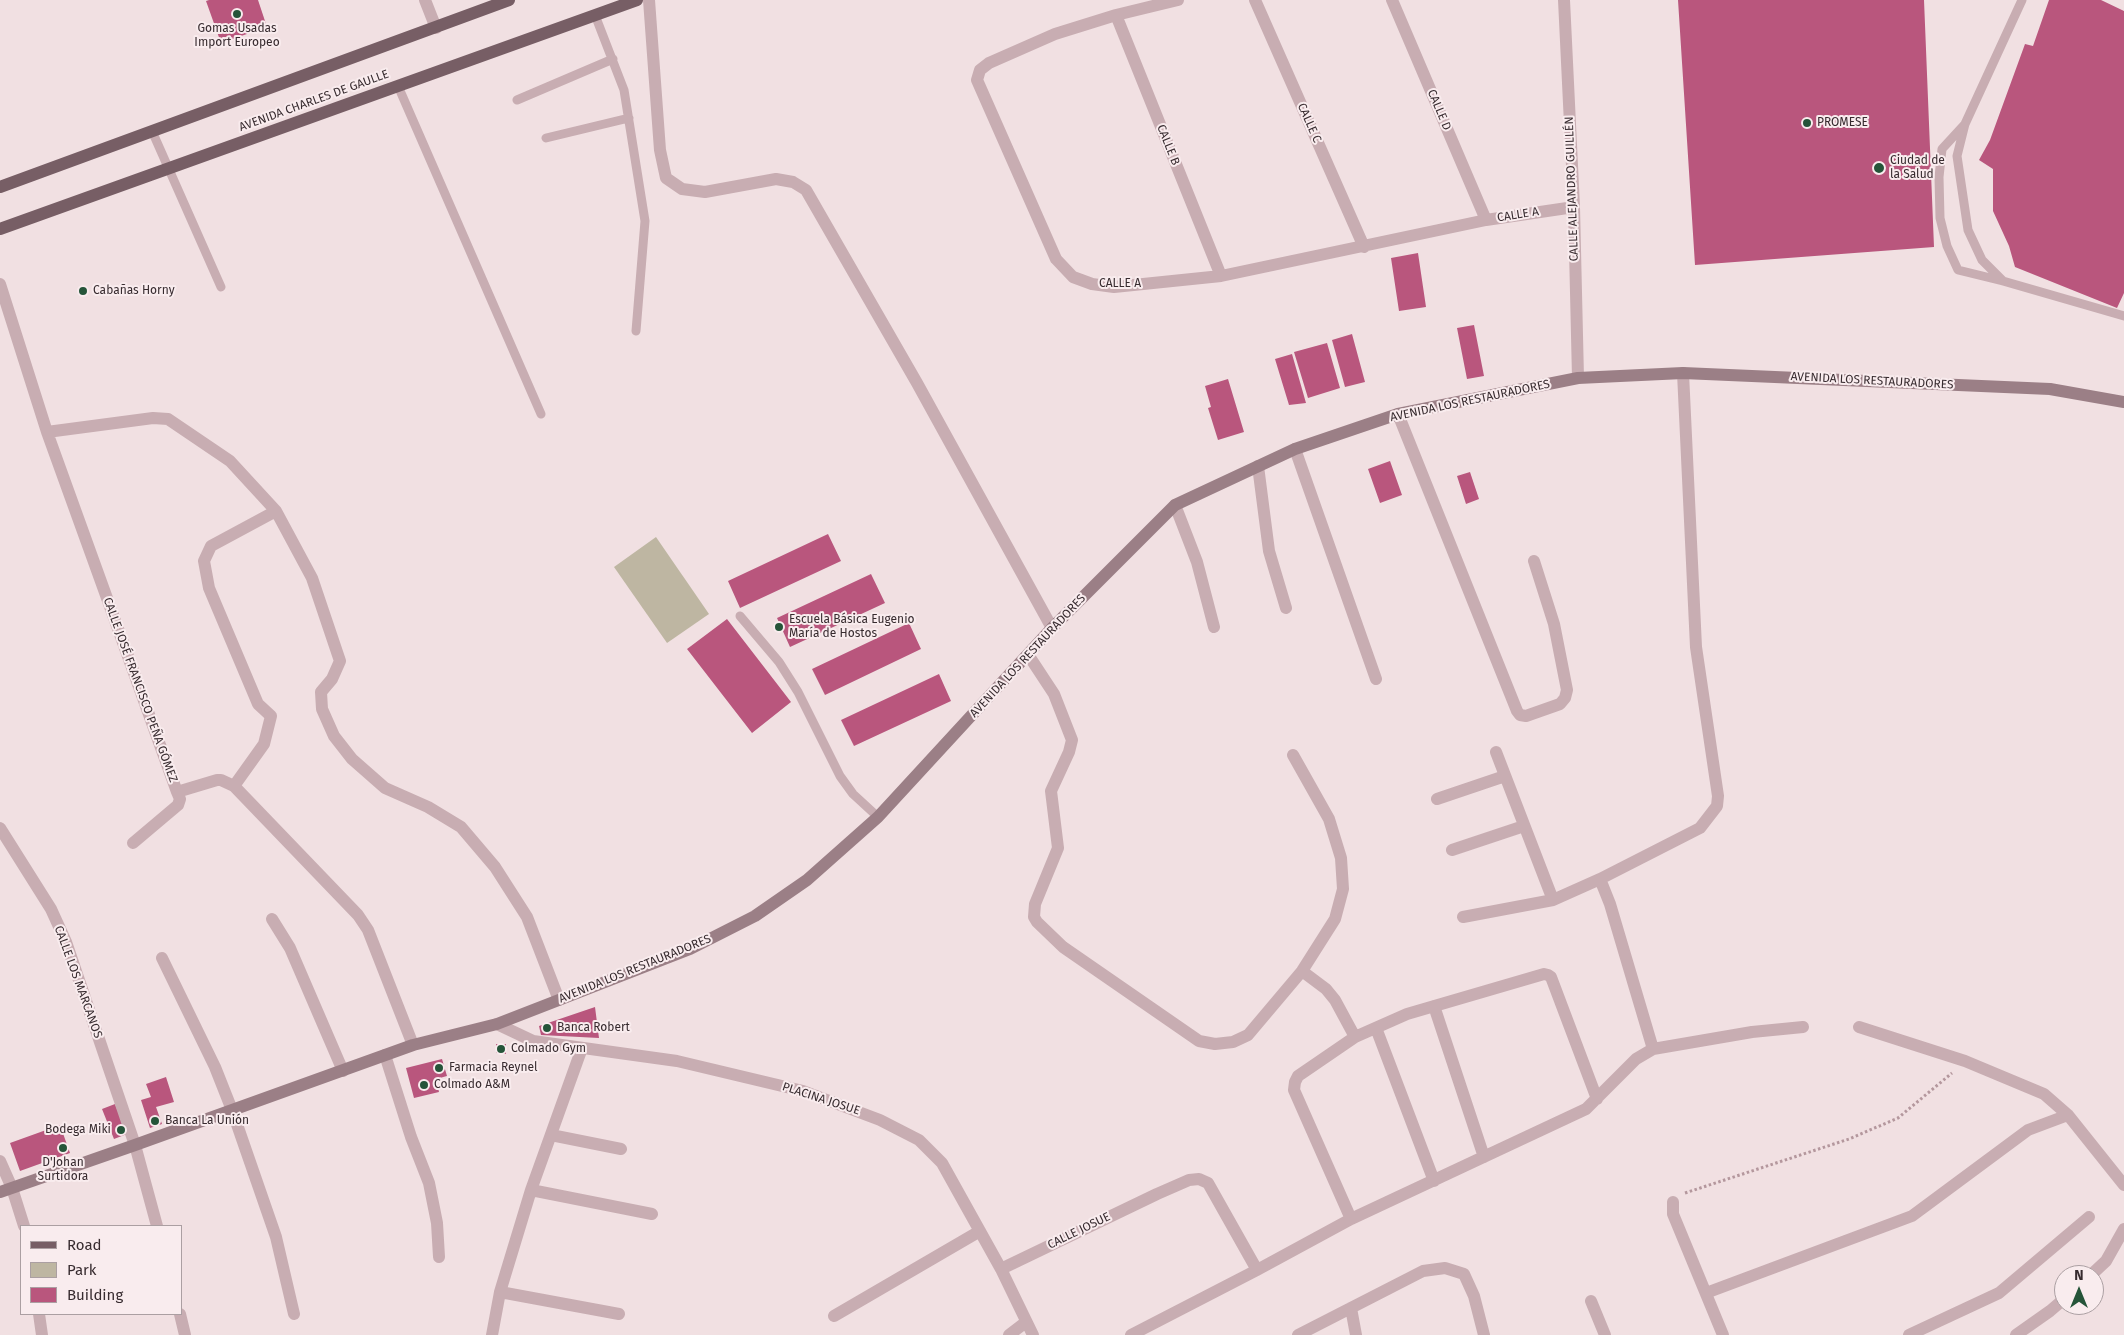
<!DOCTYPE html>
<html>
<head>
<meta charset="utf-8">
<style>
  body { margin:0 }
  #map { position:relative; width:2124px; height:1335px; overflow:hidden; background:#f1e0e2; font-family:"Fira Sans",sans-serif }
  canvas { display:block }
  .legend { position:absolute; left:20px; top:1225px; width:162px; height:90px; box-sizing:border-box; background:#f9ecee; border:1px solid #ab9fa2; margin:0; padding:6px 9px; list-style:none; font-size:15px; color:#372b2f }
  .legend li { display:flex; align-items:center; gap:10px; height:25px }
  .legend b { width:25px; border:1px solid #ab9fa2 }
  .north { position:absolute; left:2054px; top:1265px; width:50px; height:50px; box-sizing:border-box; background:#f9ecee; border:1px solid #ab9fa2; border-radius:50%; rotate:0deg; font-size:14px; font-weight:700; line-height:20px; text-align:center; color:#372b2f }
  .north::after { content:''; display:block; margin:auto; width:18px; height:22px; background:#255439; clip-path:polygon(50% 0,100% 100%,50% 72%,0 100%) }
</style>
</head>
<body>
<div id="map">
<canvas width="2124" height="1335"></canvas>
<ul class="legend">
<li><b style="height:6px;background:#775e65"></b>Road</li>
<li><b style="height:14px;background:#beb6a2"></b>Park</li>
<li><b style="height:14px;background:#b9567d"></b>Building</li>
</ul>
<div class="north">N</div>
</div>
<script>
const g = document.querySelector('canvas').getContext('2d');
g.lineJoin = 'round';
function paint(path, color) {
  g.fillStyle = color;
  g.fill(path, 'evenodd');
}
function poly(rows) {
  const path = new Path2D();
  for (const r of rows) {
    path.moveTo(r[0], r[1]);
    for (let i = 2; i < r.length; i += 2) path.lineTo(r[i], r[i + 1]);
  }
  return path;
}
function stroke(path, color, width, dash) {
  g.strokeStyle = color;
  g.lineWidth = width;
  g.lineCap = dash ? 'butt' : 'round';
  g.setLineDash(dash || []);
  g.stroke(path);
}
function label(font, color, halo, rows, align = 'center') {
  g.font = font + ' "Fira Sans",sans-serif';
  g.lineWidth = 4;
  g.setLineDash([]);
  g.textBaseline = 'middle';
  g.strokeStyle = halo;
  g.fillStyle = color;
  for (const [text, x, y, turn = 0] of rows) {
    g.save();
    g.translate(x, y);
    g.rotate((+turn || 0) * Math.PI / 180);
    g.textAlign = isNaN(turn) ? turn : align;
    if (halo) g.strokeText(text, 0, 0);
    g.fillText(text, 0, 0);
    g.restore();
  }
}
paint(poly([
  [656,537,709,614,667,643,614,567]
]), '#beb6a2');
paint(poly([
  [209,0,258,0,267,27,221,43,206,1],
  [1678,0,1924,0,1934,247,1695,265],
  [2049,0,2101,0,2124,11,2124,293,2117,308,2015,267,2009,246,1993,211,1993,169,1979,160,1990,140,2025,44,2033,46],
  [1418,253,1426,307,1399,311,1391,258],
  [1474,325,1484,376,1467,379,1457,328],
  [1352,334,1365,382,1345,387,1332,340],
  [1327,343,1340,388,1308,398,1294,352],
  [1292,354,1306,403,1289,405,1275,359],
  [1228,379,1244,432,1218,440,1208,408,1211,407,1205,386],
  [1390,461,1402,495,1380,503,1368,469],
  [1470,472,1479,499,1466,504,1457,476],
  [828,534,841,561,740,608,728,581],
  [871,574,885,603,790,647,777,618],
  [727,619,791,702,752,733,687,649],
  [909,623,921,649,825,695,812,669],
  [939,674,951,701,854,746,841,720],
  [595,1007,599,1038,541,1035,539,1026],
  [496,1044,506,1044,506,1054,496,1053],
  [442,1059,447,1076,436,1079,439,1092,414,1098,406,1068],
  [166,1077,174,1102,156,1107,162,1124,150,1128,141,1100,151,1097,146,1084],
  [115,1104,127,1134,114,1139,102,1109],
  [60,1125,70,1153,20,1171,10,1143]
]), '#b9567d');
stroke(poly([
  [1685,1193,1849,1139,1898,1118,1952,1073]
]), '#b4979d', 3, [2.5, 2.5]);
stroke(poly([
  [595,15,624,90,645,221,636,331],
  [398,86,541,414],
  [517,100,613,59],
  [1965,124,1942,149,1939,177,1940,218,1947,246,1958,270,2003,281,2124,316],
  [152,131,221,287],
  [546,138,629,118],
  [2003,281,1982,260,1968,230,1957,156,1965,124,2022,0],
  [740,616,779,662,798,692,840,776,853,794,878,817]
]), '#c8adb2', 9);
stroke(poly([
  [425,0,436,28],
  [649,0,660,150,666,178,682,189,705,192,776,179,793,182,806,190,917,383,1052,628],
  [1178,0,1116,15,1055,34,989,63,980,70,977,80,1056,259,1073,277,1092,284,1114,287,1221,276,1486,220,1574,207],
  [1255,0,1364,247],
  [1392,0,1486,220],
  [1564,0,1574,207,1578,378],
  [1116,15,1221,276],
  [0,284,47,432,177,792,217,780,221,780,234,786,358,915,368,930,413,1045],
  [1398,414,1517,711,1520,715,1526,716,1560,704,1565,698,1567,690,1554,624,1534,561],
  [47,432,153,418,168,419,230,461,276,511,312,578,340,661,332,679,321,692,322,709,334,736,352,759,385,788,428,807,461,827,495,867,527,917,559,1000],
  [1295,449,1376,679],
  [1258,466,1269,551,1286,608],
  [1175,505,1197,562,1214,627],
  [1029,656,1054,694,1072,740,1069,752,1051,791,1058,848,1035,904,1034,917,1037,922,1063,947,1199,1041,1215,1044,1233,1042,1248,1035,1302,971,1335,919,1343,889,1341,858,1329,819,1293,755],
  [1496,752,1553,900],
  [234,786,264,744,271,716,258,704,209,588,204,561,211,546,276,511],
  [1437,799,1505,776],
  [0,828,51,909,66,942,135,1145,157,1226],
  [133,843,178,805,180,799,177,792],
  [1452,850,1524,826],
  [1600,879,1610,904,1653,1049],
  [1463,917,1553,900,1600,879,1700,828,1717,806,1718,796,1696,647,1683,373],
  [272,919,290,948,343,1071],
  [162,958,215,1067,232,1110,276,1237,294,1314],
  [1302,971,1326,989,1335,1000,1355,1037],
  [1434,1006,1484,1157],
  [497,1024,533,1041,677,1061,803,1091,880,1120,919,1140,942,1163,1001,1269,1033,1335],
  [1859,1027,1965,1061,2044,1094,2068,1115,2124,1185],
  [1376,1028,1434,1181],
  [385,1055,411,1137,429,1183,437,1223,439,1257],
  [551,1135,621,1149],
  [0,1161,12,1188,24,1226],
  [531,1190,652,1214],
  [1673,1202,1673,1214,1723,1335],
  [1351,1219,1294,1090,1295,1082,1298,1076,1355,1037,1407,1014,1544,974,1548,975,1551,977,1597,1099],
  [1001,1269,1157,1194,1189,1180,1199,1179,1208,1183,1257,1270],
  [2091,1275,2106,1261,2124,1229],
  [500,1292,619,1314],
  [1706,1293,1912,1216,2028,1130,2068,1115],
  [1591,1301,1605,1335],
  [1351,1308,1356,1335],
  [39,1314,42,1335],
  [180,1314,185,1335],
  [834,1316,980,1231],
  [492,1335,500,1292,531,1190,582,1048],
  [1009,1335,1026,1322],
  [1131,1335,1257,1270,1351,1219,1586,1109,1636,1059,1653,1049,1752,1032,1803,1027],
  [1298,1335,1423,1271,1445,1268,1464,1274,1474,1296,1484,1335],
  [1909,1335,1999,1293,2089,1217],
  [2016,1335,2050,1311,2064,1299]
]), '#c8adb2', 12);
stroke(poly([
  [0,1192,135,1145,413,1045,497,1024,690,949,755,916,807,880,878,817,1052,628,1175,505,1295,449,1398,414,1578,378,1683,373,2050,389,2124,402]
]), '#9b7f86', 12);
stroke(poly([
  [0,187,509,0],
  [0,229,637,0]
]), '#775e65', 12);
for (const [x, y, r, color] of [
  [237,14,5,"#255439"],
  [1807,123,5,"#255439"],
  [1879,168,6,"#255439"],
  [83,291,5,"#255439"],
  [779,627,5,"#255439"],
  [547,1028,5,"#255439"],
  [501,1049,5,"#255439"],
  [439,1068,5,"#255439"],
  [424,1085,5,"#255439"],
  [155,1121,5,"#255439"],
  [121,1130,5,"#255439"],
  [63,1148,5,"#255439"]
]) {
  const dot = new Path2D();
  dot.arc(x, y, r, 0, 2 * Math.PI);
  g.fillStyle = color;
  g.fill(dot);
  stroke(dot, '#f9ecee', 2);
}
label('12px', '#372b2f', '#f9ecee', [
  ["Gomas Usadas",237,29,"center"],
  ["Import Europeo",237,43,"center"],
  ["PROMESE",1817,123],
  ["Ciudad de",1890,161],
  ["la Salud",1890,175],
  ["Cabañas Horny",93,291],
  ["Escuela Básica Eugenio",789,620],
  ["María de Hostos",789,634],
  ["Banca Robert",557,1028],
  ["Colmado Gym",511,1049],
  ["Farmacia Reynel",449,1068],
  ["Colmado A&M",434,1085],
  ["Banca La Unión",165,1121],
  ["Bodega Miki",111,1130,"right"],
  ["D'Johan",63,1163,"center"],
  ["Surtidora",63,1177,"center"]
], 'left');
label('12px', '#372b2f', '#f9ecee', [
  ["AVENIDA CHARLES DE GAULLE",314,101,-20],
  ["CALLE D",1439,110,67],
  ["CALLE C",1309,123,66],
  ["CALLE B",1168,145,68],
  ["CALLE ALEJANDRO GUILLÉN",1572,189,-92],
  ["CALLE A",1518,215,-9],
  ["CALLE A",1120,284],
  ["AVENIDA LOS RESTAURADORES",1872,381,3],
  ["AVENIDA LOS RESTAURADORES",1470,401,-12],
  ["AVENIDA LOS RESTAURADORES",1028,656,-47],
  ["CALLE JOSÉ FRANCISCO PEÑA GÓMEZ",140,690,70],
  ["AVENIDA LOS RESTAURADORES",635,969,-22],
  ["CALLE LOS MARCANOS",78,982,70],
  ["PLACINA JOSUE",821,1099,18],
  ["CALLE JOSUE",1079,1231,-26]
]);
</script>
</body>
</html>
